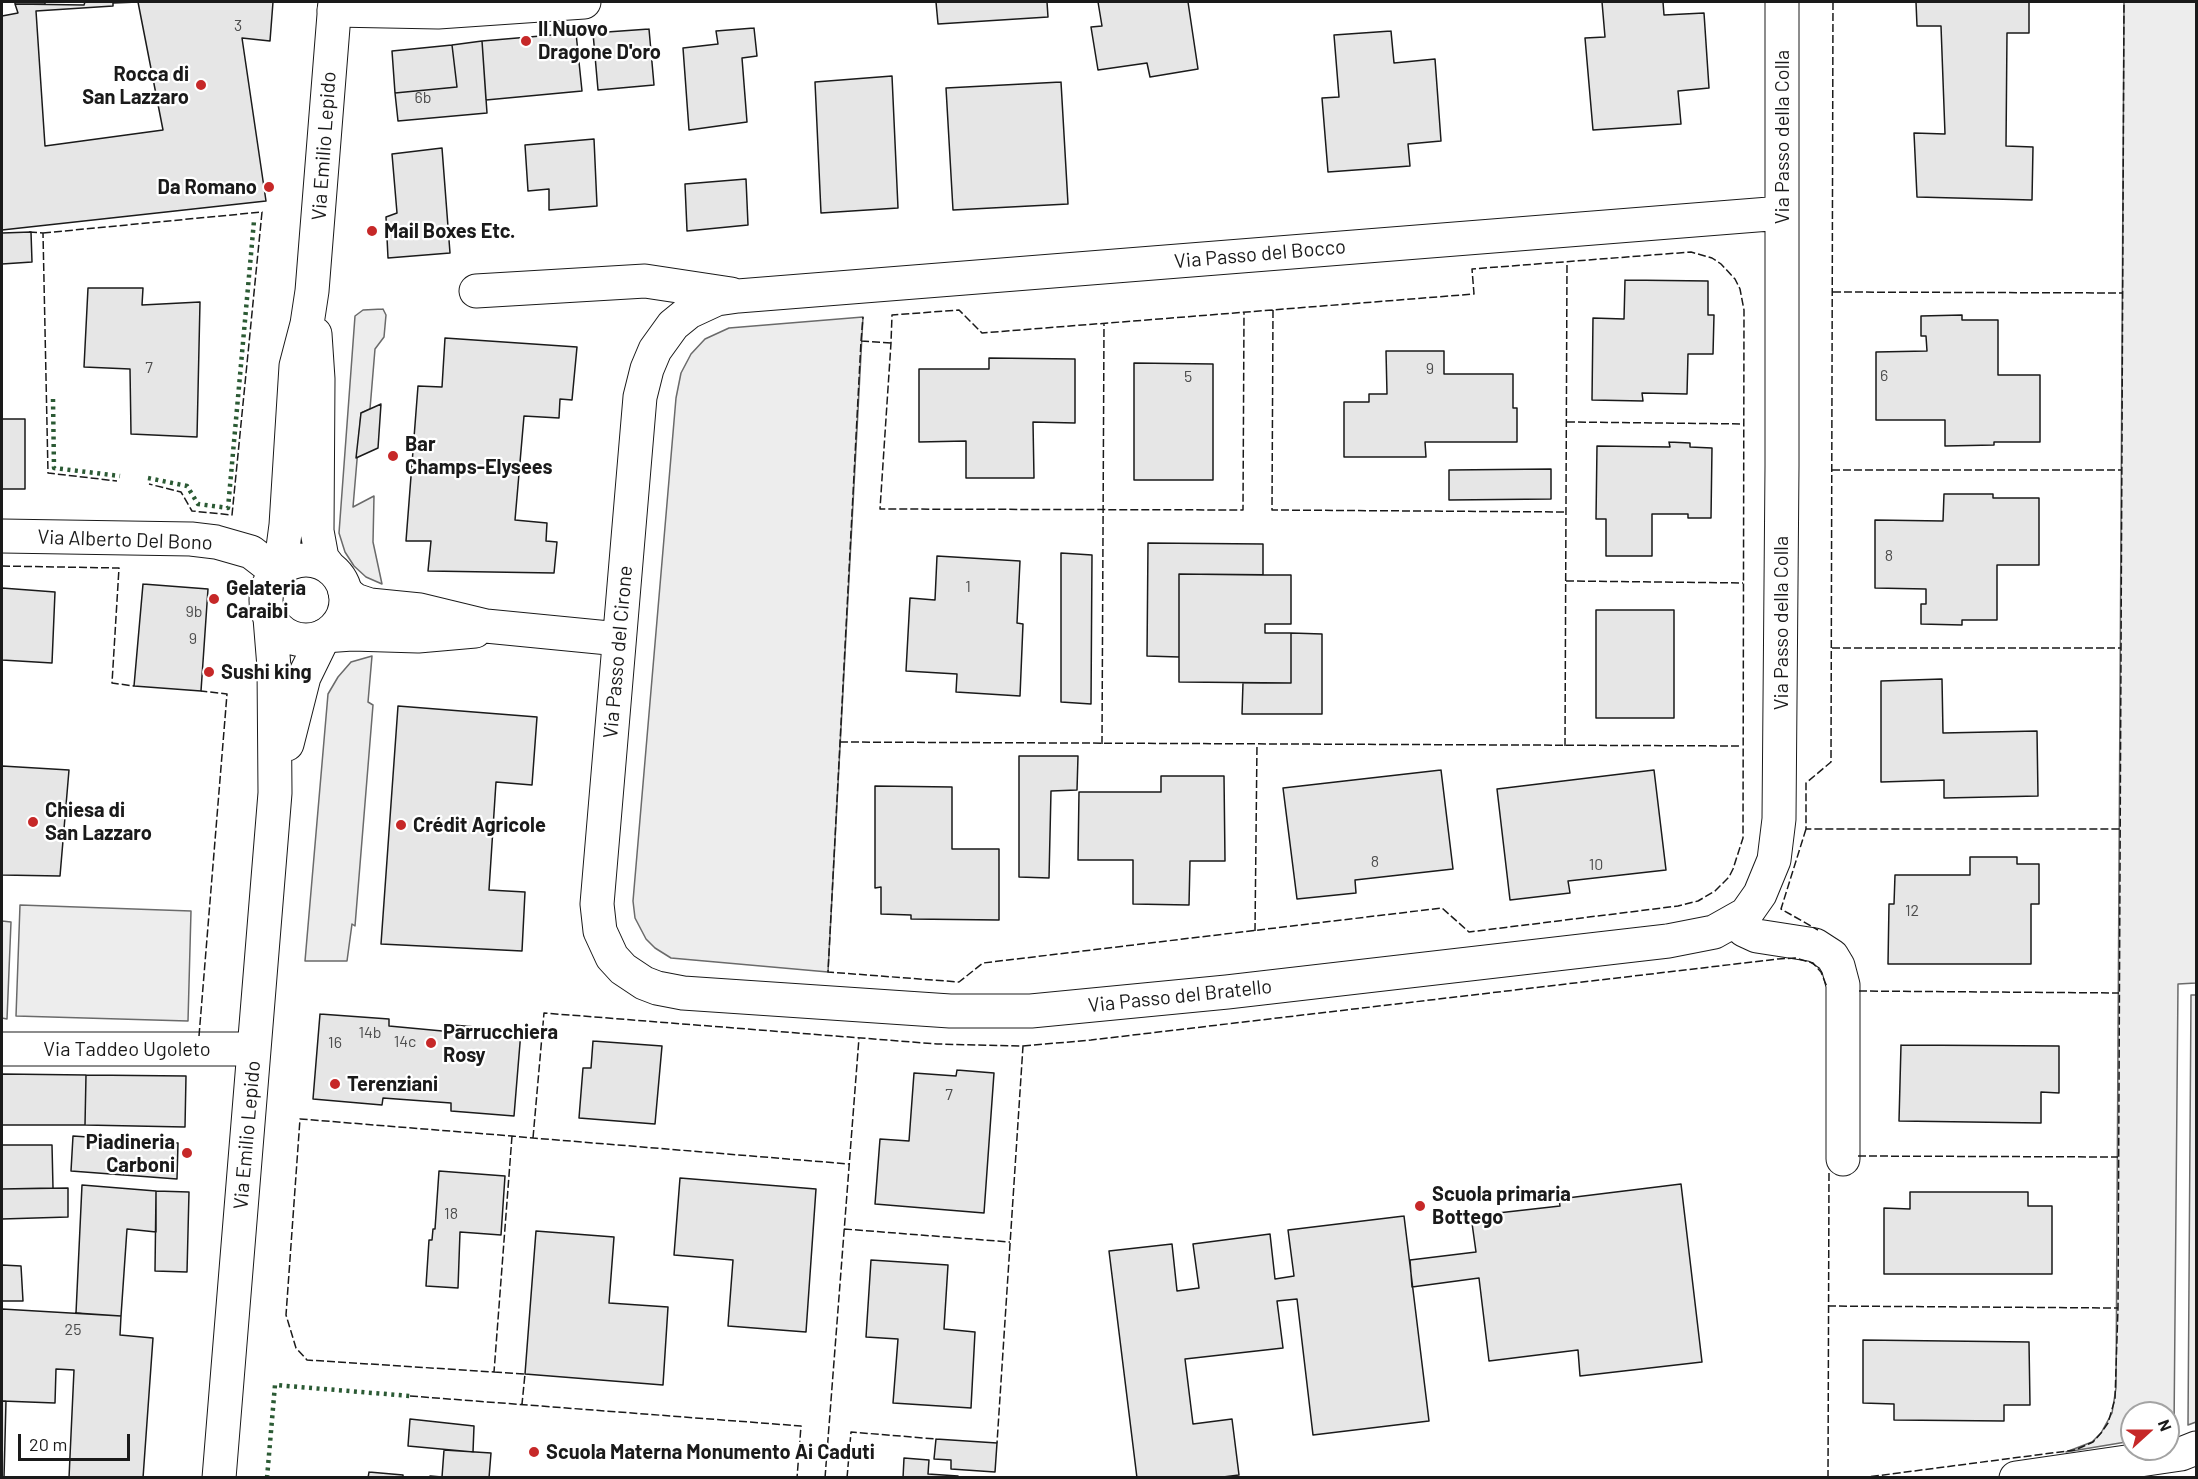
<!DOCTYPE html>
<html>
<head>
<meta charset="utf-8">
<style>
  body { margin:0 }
  #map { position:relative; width:2198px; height:1479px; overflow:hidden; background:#fff; font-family:Barlow,sans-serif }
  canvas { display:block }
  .frame { position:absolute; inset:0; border:3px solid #1a1a1a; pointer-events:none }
  .north { position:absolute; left:2120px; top:1401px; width:60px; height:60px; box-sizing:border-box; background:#fff; border:2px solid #a3a3a3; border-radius:50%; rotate:69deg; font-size:16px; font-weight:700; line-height:24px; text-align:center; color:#1a1a1a }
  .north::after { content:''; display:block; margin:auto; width:21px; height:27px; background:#c62828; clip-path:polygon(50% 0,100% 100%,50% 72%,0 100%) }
  .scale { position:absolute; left:18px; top:1434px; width:112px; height:27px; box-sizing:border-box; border:3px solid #1a1a1a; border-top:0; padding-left:8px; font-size:18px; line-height:21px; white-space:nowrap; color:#1a1a1a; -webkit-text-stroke:4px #fff; paint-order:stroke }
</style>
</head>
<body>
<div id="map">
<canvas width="2198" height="1479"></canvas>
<div class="frame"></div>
<div class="north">N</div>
<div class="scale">20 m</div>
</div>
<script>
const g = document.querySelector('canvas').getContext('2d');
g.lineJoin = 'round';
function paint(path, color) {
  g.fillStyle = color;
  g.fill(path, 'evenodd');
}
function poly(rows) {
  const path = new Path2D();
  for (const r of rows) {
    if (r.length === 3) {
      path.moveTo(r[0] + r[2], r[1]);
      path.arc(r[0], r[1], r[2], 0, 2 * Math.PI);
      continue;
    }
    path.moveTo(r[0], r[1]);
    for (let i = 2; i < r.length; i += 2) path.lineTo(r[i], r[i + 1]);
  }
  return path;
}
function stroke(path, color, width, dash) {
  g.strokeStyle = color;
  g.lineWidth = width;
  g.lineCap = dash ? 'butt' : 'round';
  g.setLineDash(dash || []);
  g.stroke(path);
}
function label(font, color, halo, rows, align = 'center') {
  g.font = font + ' Barlow,sans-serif';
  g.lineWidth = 4.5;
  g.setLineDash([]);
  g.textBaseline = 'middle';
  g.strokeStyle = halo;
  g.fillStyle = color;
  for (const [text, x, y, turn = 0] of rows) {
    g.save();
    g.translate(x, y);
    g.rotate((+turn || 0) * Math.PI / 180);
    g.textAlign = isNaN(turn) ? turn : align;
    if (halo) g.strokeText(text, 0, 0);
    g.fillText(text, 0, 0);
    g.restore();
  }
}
const built = poly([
  [2124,2,2196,2,2196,983,2178,984,2174,1429,2168,1431,2168,1413,2132,1413,2132,1441,2066,1452,2092,1442,2101,1433,2112,1413,2116,1388,2124,2],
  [383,309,386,315,384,337,375,349,370,409,361,413,353,507,374,496,373,542,382,584,366,577,354,566,345,552,339,533,355,316,363,310,383,309],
  [863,317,828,972,671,958,655,948,646,939,635,918,633,901,676,398,681,373,691,354,705,339,729,328,863,317],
  [372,656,368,702,373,705,355,926,352,924,347,961,305,961,328,694,338,677,351,662,372,656],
  [20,905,191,911,188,1021,16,1016,20,905],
  [2,921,11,922,7,1019,2,1018,2,921],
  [2191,995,2196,995,2196,1422,2188,1425,2191,995]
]);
paint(built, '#ededed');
stroke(built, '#6a6a6a', 1.5);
const building = poly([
  [15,2,45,2,45,4,15,4,15,2],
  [85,2,273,2,270,41,242,38,266,201,2,230,2,16,18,13,15,4,84,5,85,2],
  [138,2,163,130,45,146,36,11,113,6,113,3,138,2],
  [936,2,1047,2,1048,17,938,24,936,2],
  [1098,2,1188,2,1198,69,1150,77,1147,63,1098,70,1091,27,1102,26,1098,2],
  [1602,2,1663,2,1664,15,1704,13,1709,88,1678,91,1681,124,1593,130,1585,38,1605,37,1602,2],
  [1916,2,2029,2,2029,33,2007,33,2006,146,2033,147,2032,200,1917,197,1914,133,1945,134,1941,26,1917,26,1916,2],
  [754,28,757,56,742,58,747,122,689,130,683,48,718,44,716,31,754,28],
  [649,29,654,85,598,90,593,33,649,29],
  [1391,31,1394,63,1435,59,1441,141,1408,144,1410,166,1328,172,1322,98,1339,97,1334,35,1391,31],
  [576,33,582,91,486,100,482,41,576,33],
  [482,41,487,113,398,121,395,93,457,87,452,45,482,41],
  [452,45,457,87,395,93,392,51,452,45],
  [892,76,898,208,821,213,815,82,892,76],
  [1061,82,1068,204,953,210,946,88,1061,82],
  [594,139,597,206,549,210,549,189,528,191,525,145,594,139],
  [442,148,450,253,388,258,386,217,397,213,392,154,442,148],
  [746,179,748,225,687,231,685,184,746,179],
  [31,232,32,262,2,264,2,233,31,232],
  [1625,280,1708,281,1708,315,1714,315,1713,354,1688,354,1687,394,1642,393,1643,401,1592,400,1593,318,1624,319,1625,280],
  [88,288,143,288,142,305,200,302,197,437,131,434,130,369,84,367,88,288],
  [1962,315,1962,320,1998,320,1998,375,2040,375,2040,442,1994,442,1994,445,1945,446,1945,420,1876,420,1876,352,1927,351,1926,336,1921,336,1921,316,1962,315],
  [445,338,577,347,572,400,560,399,559,418,524,416,515,520,547,523,546,541,557,542,554,573,428,571,431,541,406,541,418,386,442,387,445,338],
  [1386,351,1444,351,1444,374,1513,374,1513,408,1517,408,1517,442,1425,442,1426,457,1344,457,1344,402,1369,402,1369,394,1387,394,1386,351],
  [989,358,1075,359,1075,423,1033,422,1034,478,966,478,966,441,919,442,919,369,989,369,989,358],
  [1134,363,1213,364,1213,480,1134,480,1134,363],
  [381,404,378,448,356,458,361,413,381,404],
  [2,419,25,419,25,489,2,489,2,419],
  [1669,442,1690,443,1690,447,1712,448,1711,518,1688,518,1688,514,1652,514,1652,556,1606,556,1606,519,1596,519,1597,446,1670,447,1669,442],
  [1551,469,1551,499,1449,500,1449,470,1551,469],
  [1944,494,1993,494,1993,498,2039,498,2039,565,1997,565,1997,620,1962,620,1962,625,1921,624,1921,604,1926,604,1926,589,1875,588,1875,520,1943,521,1944,494],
  [1148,543,1263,544,1263,575,1179,574,1179,657,1147,656,1148,543],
  [1061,553,1092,555,1091,704,1061,702,1061,553],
  [937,556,1020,561,1017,623,1023,624,1020,696,956,692,957,674,906,671,910,598,935,600,937,556],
  [1179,574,1291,575,1291,624,1265,624,1265,633,1291,633,1291,683,1179,682,1179,574],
  [143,584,208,589,201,691,134,686,143,584],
  [2,588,55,592,52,663,2,660,2,588],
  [1596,610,1674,610,1674,718,1596,718,1596,610],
  [1291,633,1322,634,1322,714,1242,714,1243,683,1291,683,1291,633],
  [1942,679,1943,733,2037,731,2038,796,1944,798,1944,780,1881,782,1881,681,1942,679],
  [398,706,537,717,532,785,496,782,489,890,525,892,522,951,381,944,398,706],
  [1019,756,1078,756,1077,790,1051,791,1049,878,1019,877,1019,756],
  [2,766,69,770,60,876,2,875,2,766],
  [1441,770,1453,869,1355,880,1356,893,1297,899,1283,788,1441,770],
  [1654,770,1666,870,1568,881,1570,893,1510,900,1497,789,1654,770],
  [1161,776,1224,776,1225,861,1190,861,1189,905,1133,904,1133,860,1078,860,1079,792,1161,792,1161,776],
  [875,786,952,787,952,849,999,849,999,920,911,919,911,915,881,914,881,887,875,888,875,786],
  [1970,857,2017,857,2017,864,2039,864,2039,904,2031,904,2031,964,1888,964,1889,904,1894,904,1895,875,1970,875,1970,857],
  [320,1014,389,1019,389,1026,453,1032,453,1025,521,1031,514,1116,451,1111,451,1103,383,1098,382,1105,313,1099,320,1014],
  [593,1041,662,1046,655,1124,579,1118,583,1068,591,1068,593,1041],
  [1901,1045,2059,1046,2059,1093,2041,1092,2041,1123,1899,1121,1901,1045],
  [957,1070,994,1073,984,1213,875,1204,880,1139,909,1141,914,1073,956,1076,957,1070],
  [2,1074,86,1075,85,1125,2,1125,2,1074],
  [86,1075,186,1076,185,1127,85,1125,86,1075],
  [73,1136,178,1143,177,1179,71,1171,73,1136],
  [2,1145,52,1145,53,1188,2,1189,2,1145],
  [439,1171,505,1176,501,1235,460,1232,458,1288,426,1286,429,1240,432,1240,433,1229,435,1229,439,1171],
  [680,1178,816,1189,806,1332,728,1326,733,1260,674,1255,680,1178],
  [1681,1184,1702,1362,1580,1376,1578,1350,1489,1361,1479,1278,1412,1287,1410,1260,1476,1252,1471,1216,1560,1206,1559,1199,1681,1184],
  [82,1185,156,1191,156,1232,127,1229,121,1316,76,1313,82,1185],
  [68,1188,68,1217,2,1219,2,1189,68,1188],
  [156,1191,189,1192,187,1272,155,1271,156,1191],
  [1910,1192,2028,1192,2028,1206,2052,1206,2052,1274,1884,1274,1884,1208,1910,1209,1910,1192],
  [1404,1216,1429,1421,1313,1435,1297,1299,1277,1301,1283,1348,1185,1359,1193,1424,1232,1419,1239,1475,1215,1478,1137,1478,1109,1251,1172,1244,1177,1291,1199,1288,1193,1244,1270,1234,1275,1279,1294,1276,1288,1230,1404,1216],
  [536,1231,614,1237,609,1303,668,1307,663,1385,525,1374,536,1231],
  [871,1260,948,1265,944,1329,975,1332,971,1408,893,1403,898,1339,866,1337,871,1260],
  [2,1265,21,1266,23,1301,2,1301,2,1265],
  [2,1309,121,1316,120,1335,153,1338,143,1478,69,1478,74,1370,56,1369,55,1403,2,1401,2,1309],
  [1863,1340,2029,1342,2030,1405,2004,1405,2004,1421,1894,1420,1894,1404,1863,1403,1863,1340],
  [2,1401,6,1401,4,1478,2,1478,2,1401],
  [410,1419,474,1426,473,1452,408,1446,410,1419],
  [936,1439,997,1443,995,1472,951,1469,951,1460,934,1459,936,1439],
  [444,1450,491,1453,489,1478,430,1478,430,1476,442,1477,444,1450],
  [904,1458,929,1460,928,1474,958,1476,957,1478,903,1478,904,1458],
  [369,1472,403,1475,403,1478,368,1478,369,1472]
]);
paint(building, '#e6e6e6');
stroke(building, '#1a1a1a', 1.5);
const minor = poly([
  [1782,2,1782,466,1779,819,1774,860,1760,894,1746,914,1714,932,1668,941,1227,992,1031,1011,950,1011,683,993,657,988,644,983,623,969,612,957,600,931,597,904,640,397,647,369,655,350,673,325,689,312,717,299,738,296,1782,213],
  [334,10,438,12,584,2],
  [476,291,645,281,731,294],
  [2,536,191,539,216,542,251,552,277,572],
  [345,592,355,600,370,605,420,610,486,626,619,639],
  [324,636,352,634,418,636,475,631],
  [1736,921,1744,930,1757,936,1815,945,1832,956,1838,966,1843,985,1843,1159],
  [2,1049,253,1049],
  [2016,1478,2181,1454,2196,1448]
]);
const major = poly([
  [315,334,318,379,317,531,322,558,329,567],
  [306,600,40],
  [277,572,281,563,286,525,296,366,307,324,312,291,335,2],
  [287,744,304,677,324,636],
  [219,1478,275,793,274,667,270,618]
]);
stroke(minor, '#1a1a1a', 35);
stroke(major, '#1a1a1a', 35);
stroke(minor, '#fff', 33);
stroke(major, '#fff', 33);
stroke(poly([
  [53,399,54,468,120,476],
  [148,478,187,486,198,504,228,508,254,221],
  [267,1478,275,1385,410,1396]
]), '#2b5a34', 4.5, [3, 4.5]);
stroke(poly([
  [1833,2,1831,762,1806,783,1806,829,2120,829],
  [29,232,43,233,48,473,117,481],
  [43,233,262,212,232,515,192,511,181,492,149,484],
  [1833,292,2123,293],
  [1273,310,1272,510,1566,512],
  [861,341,863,317],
  [891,343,861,341,828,972,959,982,983,963,1442,908,1469,932,1678,906,1698,901,1715,891,1729,877,1733,869,1743,838,1744,310,1740,289,1735,279,1721,264,1712,258,1691,252,1472,269,1474,294,982,333,959,310,892,315,891,343,880,509,1243,510,1244,313],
  [1567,422,1744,424],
  [1832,470,2121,470],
  [2,566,119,568,112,683,134,686],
  [1566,581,1743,583],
  [1832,648,2121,648],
  [840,742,1742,746],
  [1102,744,1104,324],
  [1565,746,1567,262],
  [1806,829,1781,909,1818,930],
  [1255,931,1257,744],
  [1859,991,2119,993],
  [199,1036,227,694,201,691],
  [1023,1046,1091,1040,1778,959,1795,958,1813,963,1821,972,1827,987],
  [512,1136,494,1372,307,1360,296,1348,286,1315,300,1119,512,1136,533,1138,849,1164],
  [533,1138,544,1013,937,1044,1023,1046,997,1443],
  [1858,1156,2118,1157],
  [844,1229,1010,1242],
  [1828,1306,2118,1308],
  [494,1372,525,1374,522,1404],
  [410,1396,801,1426,797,1478],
  [825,1478,859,1038],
  [847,1478,851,1432,936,1439],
  [1828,1478,1829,1171],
  [1860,1478,2075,1450,2093,1442,2101,1433,2108,1423,2115,1399,2118,1308,2124,2]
]), '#1a1a1a', 1.5, [8, 3]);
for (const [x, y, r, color] of [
  [526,41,6,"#c62828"],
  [201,85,6,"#c62828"],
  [269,187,6,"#c62828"],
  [372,231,6,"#c62828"],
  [393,456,6,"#c62828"],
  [214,599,6,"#c62828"],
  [209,672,6,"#c62828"],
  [33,822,6,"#c62828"],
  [401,825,6,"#c62828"],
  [431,1043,6,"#c62828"],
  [335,1084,6,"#c62828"],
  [187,1153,6,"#c62828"],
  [1420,1206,6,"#c62828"],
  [534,1452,6,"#c62828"]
]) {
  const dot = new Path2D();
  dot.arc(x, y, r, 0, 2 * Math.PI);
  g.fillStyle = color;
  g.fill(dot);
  stroke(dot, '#fff', 2);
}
label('16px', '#4d4d4d', null, [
  ["3",238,26],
  ["6b",423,98],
  ["7",149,368],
  ["9",1430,369],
  ["6",1884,376],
  ["5",1188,377],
  ["8",1889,556],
  ["1",968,587],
  ["9b",194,612],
  ["9",193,639],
  ["8",1375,862],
  ["10",1596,865],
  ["12",1912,911],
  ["14b",370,1033],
  ["14c",405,1042],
  ["16",335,1043],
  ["7",949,1095],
  ["18",451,1214],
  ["25",73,1330]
]);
label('bold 20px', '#1a1a1a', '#fff', [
  ["Il Nuovo",538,29],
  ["Dragone D'oro",538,52],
  ["Rocca di",189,74,"right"],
  ["San Lazzaro",189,97,"right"],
  ["Da Romano",257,187,"right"],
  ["Mail Boxes Etc.",384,231],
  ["Bar",405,444],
  ["Champs-Elysees",405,467],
  ["Gelateria",226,588],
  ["Caraibi",226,611],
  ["Sushi king",221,672],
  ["Chiesa di",45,810],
  ["San Lazzaro",45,833],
  ["Crédit Agricole",413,825],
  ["Parrucchiera",443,1032],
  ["Rosy",443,1055],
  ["Terenziani",347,1084],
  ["Piadineria",175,1142,"right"],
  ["Carboni",175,1165,"right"],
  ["Scuola primaria",1432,1194],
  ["Bottego",1432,1217],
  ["Scuola Materna Monumento Ai Caduti",546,1452]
], 'left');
label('20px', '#1a1a1a', '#fff', [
  ["Via Passo della Colla",1782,137,-90],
  ["Via Emilio Lepido",324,146,-86],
  ["Via Passo del Bocco",1260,254,-5],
  ["Via Alberto Del Bono",125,540,2],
  ["Via Passo della Colla",1781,623,-90],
  ["Via Passo del Cirone",618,652,-85],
  ["Via Passo del Bratello",1180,996,-6],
  ["Via Taddeo Ugoleto",127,1049],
  ["Via Emilio Lepido",247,1135,-85]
]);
</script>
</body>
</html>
